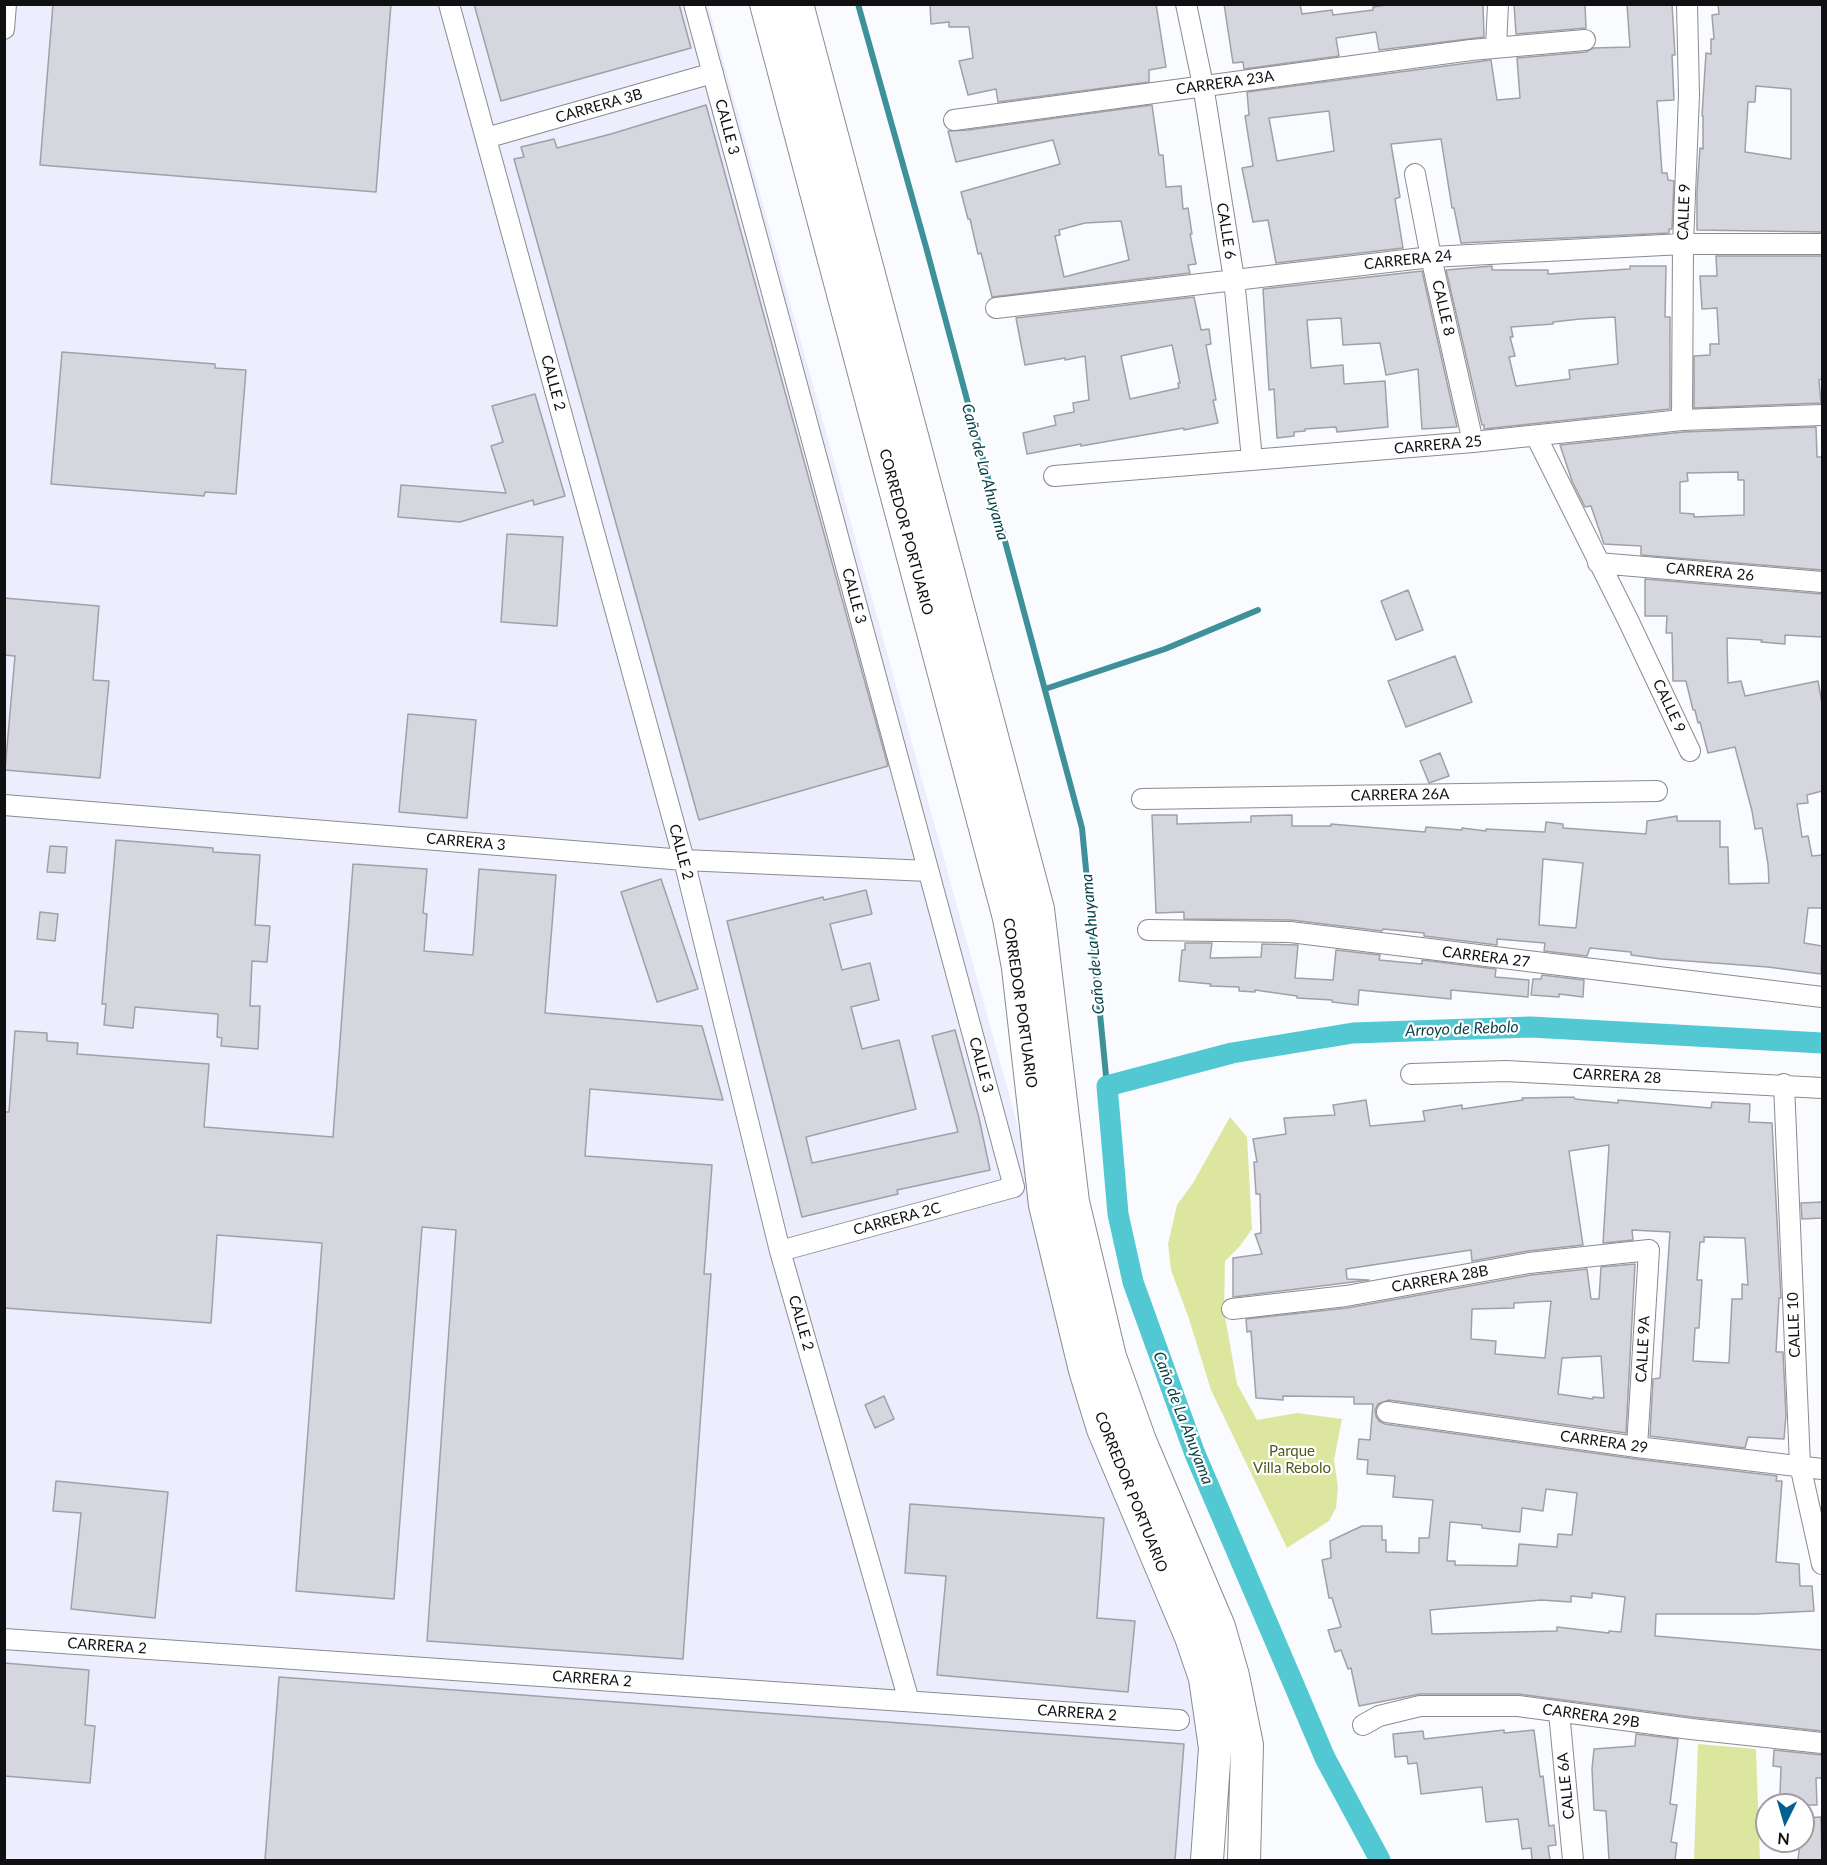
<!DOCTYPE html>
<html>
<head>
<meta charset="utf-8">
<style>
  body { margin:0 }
  #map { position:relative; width:1827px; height:1865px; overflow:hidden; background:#fafbfe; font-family:Lato,sans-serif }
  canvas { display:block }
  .frame { position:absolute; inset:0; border:6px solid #101013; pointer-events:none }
  .north { position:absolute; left:1755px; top:1793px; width:60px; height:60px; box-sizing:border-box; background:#fff; border:2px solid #9f9fa1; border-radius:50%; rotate:185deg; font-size:16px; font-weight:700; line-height:24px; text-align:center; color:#101013 }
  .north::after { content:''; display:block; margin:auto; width:21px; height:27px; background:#006190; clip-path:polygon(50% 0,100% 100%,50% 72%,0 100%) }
</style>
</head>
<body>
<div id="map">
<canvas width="1827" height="1865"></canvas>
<div class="frame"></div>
<div class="north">N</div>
</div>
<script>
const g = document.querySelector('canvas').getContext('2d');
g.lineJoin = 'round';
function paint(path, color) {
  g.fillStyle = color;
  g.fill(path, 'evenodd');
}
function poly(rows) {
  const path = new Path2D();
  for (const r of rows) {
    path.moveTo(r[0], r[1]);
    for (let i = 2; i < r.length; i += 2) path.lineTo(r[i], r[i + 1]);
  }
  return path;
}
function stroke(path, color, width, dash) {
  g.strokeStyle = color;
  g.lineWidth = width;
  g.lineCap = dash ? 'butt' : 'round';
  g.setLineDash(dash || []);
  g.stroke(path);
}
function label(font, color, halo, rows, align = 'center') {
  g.font = font + ' Lato,sans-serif';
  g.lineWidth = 4.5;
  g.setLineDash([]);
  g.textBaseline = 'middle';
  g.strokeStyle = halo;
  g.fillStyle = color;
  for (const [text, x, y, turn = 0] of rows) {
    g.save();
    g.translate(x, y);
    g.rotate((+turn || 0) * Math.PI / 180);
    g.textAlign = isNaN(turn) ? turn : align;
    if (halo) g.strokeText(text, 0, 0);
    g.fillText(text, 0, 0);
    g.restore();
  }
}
paint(poly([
  [5,5,708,5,1023,1145,1031,1215,1045,1268,1183,1648,1204,1747,1196,1860,5,1860]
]), '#eceefd');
paint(poly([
  [1230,1117,1247,1137,1252,1229,1240,1246,1225,1261,1224,1311,1237,1384,1257,1420,1297,1413,1342,1419,1334,1460,1338,1488,1336,1508,1329,1521,1287,1548,1211,1390,1189,1319,1171,1270,1168,1244,1177,1205,1193,1183],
  [1698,1744,1756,1749,1760,1860,1694,1860]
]), '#dde69f');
stroke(poly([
  [858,4,926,247,1082,828,1107,1086],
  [1045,689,1165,649,1258,610]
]), '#3e9199', 6);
stroke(poly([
  [1380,1860,1325,1758,1294,1685,1195,1454,1133,1282,1118,1214,1107,1086,1232,1053,1353,1033,1531,1027,1822,1043]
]), '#51c8d2', 21);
const building = poly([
  [53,4,391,4,376,192,40,165,53,4],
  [474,4,679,4,691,48,501,101,474,4],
  [930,4,1156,4,1166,67,1149,70,1149,82,998,102,996,89,968,95,959,61,973,58,969,27,949,27,949,22,931,24,930,4],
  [1224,4,1300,4,1302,14,1332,10,1333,15,1373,10,1373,7,1393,4,1483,4,1484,37,1379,50,1376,32,1336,38,1339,56,1244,69,1243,62,1233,63,1224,4],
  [1514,4,1585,4,1586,28,1516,34,1514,4],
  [1627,4,1672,4,1675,55,1672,55,1674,100,1657,101,1662,173,1667,173,1668,180,1674,181,1672,229,1669,229,1669,233,1461,243,1454,208,1452,208,1441,139,1391,144,1400,197,1395,199,1403,248,1276,263,1268,220,1253,222,1242,168,1253,166,1245,116,1249,115,1247,92,1491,60,1497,100,1520,98,1517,58,1586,52,1593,48,1630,47,1627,4],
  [1329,111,1334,151,1277,161,1269,118,1329,111],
  [1718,4,1822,4,1822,232,1697,230,1697,192,1700,148,1703,149,1703,116,1702,116,1706,53,1711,54,1711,39,1714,39,1712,15,1719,14,1718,4],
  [1756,86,1791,89,1791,159,1745,152,1748,102,1755,102,1756,86],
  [706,105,888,766,699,820,514,159,524,157,521,147,554,139,557,148,611,134,706,105],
  [1152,105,1159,155,1163,155,1166,187,1181,186,1183,209,1188,208,1192,234,1190,234,1196,264,1188,265,1190,273,992,297,981,253,978,254,970,219,968,219,961,192,1060,164,1053,140,956,162,948,131,968,130,1152,105],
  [1121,221,1129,260,1064,277,1055,236,1060,235,1059,230,1085,223,1121,221],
  [1716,256,1822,256,1822,379,1819,380,1821,403,1694,408,1694,356,1710,355,1710,344,1719,344,1717,308,1702,309,1700,276,1717,276,1716,256],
  [1492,266,1492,270,1548,270,1548,274,1630,269,1630,266,1666,266,1665,317,1670,317,1670,409,1484,429,1484,425,1482,425,1446,270,1492,266],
  [1615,317,1618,364,1569,370,1570,379,1516,386,1509,357,1515,356,1510,337,1513,337,1511,327,1553,324,1553,322,1580,319,1615,317],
  [1422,271,1457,427,1422,429,1418,369,1386,375,1380,343,1343,345,1341,318,1307,320,1311,368,1343,365,1344,384,1385,381,1388,427,1337,432,1336,427,1305,429,1305,431,1294,432,1294,436,1277,438,1274,389,1269,390,1263,289,1422,271],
  [1194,297,1201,330,1209,329,1211,344,1206,345,1216,400,1213,400,1218,423,1184,430,1184,428,1081,446,1081,444,1027,454,1023,433,1056,425,1054,416,1074,412,1073,403,1089,400,1085,356,1065,360,1065,358,1025,365,1016,318,1194,297],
  [1172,345,1180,383,1178,383,1179,388,1130,399,1121,356,1172,345],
  [62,352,215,364,215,368,246,370,236,494,205,492,204,496,51,484,62,352],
  [535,394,565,496,534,505,533,500,460,522,398,517,401,485,506,493,491,446,503,442,492,406,535,394],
  [1816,427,1817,457,1822,457,1822,570,1641,555,1641,546,1604,544,1591,506,1585,507,1572,481,1560,445,1683,432,1816,427],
  [1738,472,1738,480,1744,480,1744,515,1694,517,1694,514,1680,513,1680,482,1688,481,1687,473,1738,472],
  [507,534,563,537,557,626,501,622,507,534],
  [1645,579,1822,594,1822,637,1785,635,1785,644,1761,642,1762,640,1727,638,1728,683,1741,681,1745,696,1818,681,1822,703,1822,791,1807,795,1808,803,1797,804,1802,837,1808,836,1812,856,1822,855,1822,908,1808,908,1804,943,1822,946,1821,974,1768,967,1661,959,1631,955,1631,952,1590,948,1587,956,1544,951,1545,943,1497,939,1497,945,1424,936,1424,933,1383,929,1382,931,1291,920,1184,919,1184,912,1156,913,1152,815,1177,815,1177,824,1251,822,1251,816,1292,815,1292,826,1331,826,1331,824,1425,832,1426,827,1462,830,1462,828,1486,831,1486,829,1545,832,1546,822,1563,824,1563,828,1646,834,1647,821,1677,816,1677,821,1720,821,1720,847,1728,847,1729,884,1769,883,1768,864,1762,828,1755,829,1752,811,1735,747,1708,753,1700,722,1698,723,1695,710,1693,710,1686,681,1673,681,1672,633,1666,633,1667,616,1645,616,1645,579],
  [1543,859,1583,863,1576,928,1539,925,1543,859],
  [1408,590,1423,630,1396,640,1381,601,1408,590],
  [4,598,99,606,93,680,109,681,100,778,5,770,15,656,4,655,4,598],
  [1455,656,1472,702,1406,727,1388,681,1455,656],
  [408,714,476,720,467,818,399,812,408,714],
  [1440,753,1449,776,1429,783,1420,761,1440,753],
  [116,840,213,848,213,852,260,855,255,925,270,926,267,962,252,961,250,1006,260,1006,258,1049,221,1046,222,1038,217,1037,218,1014,135,1007,133,1028,104,1025,106,1004,102,1004,116,840],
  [50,846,67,847,65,873,47,872,50,846],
  [353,864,427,869,423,913,427,914,424,951,473,955,479,869,556,875,545,1013,702,1026,723,1100,590,1089,585,1156,712,1165,704,1274,711,1274,683,1659,427,1641,456,1230,422,1227,394,1599,296,1591,322,1243,217,1235,211,1323,4,1308,4,1112,9,1112,15,1031,47,1033,47,1041,78,1043,77,1054,209,1064,204,1127,333,1137,353,864],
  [661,879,698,989,657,1002,621,892,661,879],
  [866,890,872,914,830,924,842,970,870,963,879,1000,851,1007,862,1049,899,1040,916,1109,806,1137,812,1163,958,1132,932,1036,955,1030,979,1118,990,1170,897,1190,898,1194,802,1217,727,921,823,897,824,900,866,890],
  [40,912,58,914,55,941,37,939,40,912],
  [1185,943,1212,943,1210,958,1261,957,1262,944,1298,945,1295,978,1333,980,1336,950,1380,955,1379,960,1422,964,1422,960,1496,969,1495,977,1529,980,1528,997,1451,990,1451,999,1359,990,1358,1005,1332,1002,1332,1000,1297,998,1297,996,1255,990,1255,992,1239,991,1239,987,1210,986,1211,984,1179,981,1182,950,1185,950,1185,943],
  [1542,975,1584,980,1583,997,1559,994,1559,997,1531,995,1533,979,1541,979,1542,975],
  [1574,1097,1575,1099,1618,1103,1618,1100,1711,1108,1712,1102,1750,1104,1749,1122,1772,1123,1781,1298,1779,1298,1776,1352,1783,1352,1786,1415,1784,1439,1748,1437,1745,1448,1650,1436,1653,1379,1660,1378,1670,1232,1632,1230,1633,1240,1603,1243,1609,1145,1569,1151,1583,1245,1528,1251,1472,1261,1471,1250,1346,1269,1347,1279,1369,1280,1233,1297,1233,1258,1262,1254,1255,1234,1261,1233,1260,1194,1256,1194,1254,1162,1257,1162,1253,1139,1286,1134,1284,1118,1335,1115,1333,1105,1366,1100,1370,1126,1425,1121,1423,1111,1462,1105,1462,1109,1523,1100,1522,1098,1574,1097],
  [1704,1237,1745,1238,1748,1285,1742,1284,1742,1299,1732,1299,1729,1363,1693,1361,1695,1328,1699,1328,1702,1280,1697,1280,1700,1242,1704,1242,1704,1237],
  [1822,1202,1822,1218,1802,1219,1801,1203,1822,1202],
  [1635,1264,1626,1433,1389,1400,1378,1404,1375,1410,1376,1416,1379,1421,1385,1424,1636,1459,1777,1476,1776,1481,1782,1481,1776,1562,1799,1564,1800,1586,1812,1586,1814,1611,1755,1614,1656,1614,1655,1636,1822,1650,1822,1731,1692,1717,1518,1694,1420,1694,1359,1706,1351,1668,1348,1669,1341,1650,1335,1652,1328,1630,1341,1627,1332,1598,1329,1598,1322,1560,1331,1558,1330,1541,1362,1526,1382,1526,1382,1540,1386,1540,1386,1552,1419,1553,1419,1538,1429,1538,1433,1500,1393,1497,1395,1476,1367,1474,1368,1460,1357,1459,1359,1439,1370,1440,1373,1404,1354,1404,1354,1397,1283,1396,1283,1400,1256,1398,1251,1331,1247,1332,1246,1319,1347,1308,1531,1275,1587,1269,1591,1299,1599,1299,1601,1267,1635,1264],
  [1551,1301,1545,1358,1495,1354,1496,1341,1471,1339,1472,1309,1514,1308,1514,1303,1551,1301],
  [1601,1356,1604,1398,1593,1397,1593,1399,1558,1394,1562,1358,1601,1356],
  [1546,1489,1577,1493,1572,1535,1558,1534,1557,1547,1519,1544,1517,1566,1455,1565,1455,1561,1447,1561,1450,1522,1482,1525,1482,1528,1520,1532,1522,1508,1543,1511,1546,1489],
  [1592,1593,1625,1597,1621,1632,1609,1631,1609,1633,1557,1627,1557,1631,1432,1634,1430,1610,1541,1600,1571,1602,1571,1596,1592,1598,1592,1593],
  [884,1396,894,1419,875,1428,865,1405,884,1396],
  [56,1481,168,1492,155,1618,71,1609,81,1513,53,1511,56,1481],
  [910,1504,1104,1518,1097,1618,1135,1621,1128,1692,937,1675,946,1576,905,1573,910,1504],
  [4,1663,89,1670,85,1725,95,1726,90,1783,4,1776,4,1663],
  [279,1677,1184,1744,1175,1860,265,1860,279,1677],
  [1504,1730,1504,1733,1534,1730,1540,1777,1543,1776,1549,1826,1554,1825,1556,1845,1548,1846,1550,1860,1532,1860,1531,1848,1522,1849,1518,1819,1486,1822,1482,1787,1421,1794,1417,1763,1408,1764,1407,1756,1395,1757,1393,1734,1423,1731,1424,1739,1504,1730],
  [1636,1734,1678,1739,1670,1804,1677,1805,1671,1842,1677,1843,1675,1860,1609,1860,1606,1811,1594,1810,1592,1769,1594,1749,1635,1746,1636,1734],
  [1774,1750,1822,1755,1822,1778,1816,1778,1817,1805,1782,1805,1782,1795,1780,1795,1781,1767,1773,1766,1774,1750],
  [1821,1817,1822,1860,1798,1860,1800,1841,1803,1841,1803,1818,1821,1817]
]);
paint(building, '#d5d6de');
stroke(building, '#a0a0a8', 1.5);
const minor = poly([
  [449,4,684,860,780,1251,909,1701],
  [694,4,1014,1187,780,1251],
  [1186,4,1203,85,1234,279,1252,459],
  [4,29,6,4],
  [1496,47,1498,4],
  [954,120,1471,50,1585,40],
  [486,138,713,73],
  [1415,174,1431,257,1473,442],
  [996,308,1431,257,1683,244,1822,244],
  [1682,420,1683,244,1689,95,1687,4],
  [1536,436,1628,620,1690,751],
  [1054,476,1473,442,1682,420,1822,415],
  [1598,563,1822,582],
  [1142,799,1657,791],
  [4,805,684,860,928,871],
  [1148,930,1290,932,1822,997],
  [1411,1074,1506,1071,1822,1088],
  [1784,1084,1800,1465,1822,1564],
  [1232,1309,1346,1296,1529,1263,1649,1250,1637,1447],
  [1387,1412,1637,1447,1822,1469],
  [4,1639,1179,1720],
  [1559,1712,1573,1860],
  [1363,1725,1379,1716,1420,1706,1518,1706,1691,1729,1822,1743]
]);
const primary = poly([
  [766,4,1009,918,1018,968,1045,1205,1085,1370,1103,1429,1191,1637,1205,1678,1215,1748,1207,1860],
  [797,4,1038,909,1073,1202,1110,1357,1140,1441,1219,1627,1233,1676,1247,1745,1244,1860]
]);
stroke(minor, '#8a8b92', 22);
stroke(primary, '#8a8b92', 34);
stroke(minor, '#fff', 20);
stroke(primary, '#fff', 32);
label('15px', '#101013', '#fff', [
  ["CARRERA 23A",1225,83,-8],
  ["CARRERA 3B",599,106,-16],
  ["CALLE 3",727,127,75],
  ["CALLE 9",1684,212,-88],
  ["CALLE 6",1226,231,81],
  ["CARRERA 24",1408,260,-6],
  ["CALLE 8",1443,308,77],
  ["CALLE 2",553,383,75],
  ["CARRERA 25",1438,445,-5],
  ["CORREDOR PORTUARIO",906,532,75],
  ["CARRERA 26",1710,572,5],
  ["CALLE 3",854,596,75],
  ["CALLE 9",1669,706,65],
  ["CARRERA 26A",1400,795,-1],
  ["CARRERA 3",466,842,5],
  ["CALLE 2",681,852,75],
  ["CARRERA 27",1486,957,7],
  ["CORREDOR PORTUARIO",1020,1003,82],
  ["CALLE 3",981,1065,75],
  ["CARRERA 28",1617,1076,3],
  ["CARRERA 2C",897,1219,-15],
  ["CARRERA 28B",1440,1279,-10],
  ["CALLE 2",801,1323,74],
  ["CALLE 10",1794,1325,-92],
  ["CALLE 9A",1643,1349,-87],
  ["CARRERA 29",1604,1442,8],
  ["CORREDOR PORTUARIO",1131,1492,68],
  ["CARRERA 2",107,1646,4],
  ["CARRERA 2",592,1679,4],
  ["CARRERA 2",1077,1713,4],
  ["CARRERA 29B",1591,1716,8],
  ["CALLE 6A",1566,1786,-96]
]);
label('15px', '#53581c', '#fff', [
  ["Parque",1292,1451],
  ["Villa Rebolo",1292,1468]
]);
label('italic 16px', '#0b4247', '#fff', [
  ["Caño de La Ahuyama",985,472,75],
  ["Caño de La Ahuyama",1093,944,-95],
  ["Arroyo de Rebolo",1462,1029,-2],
  ["Caño de La Ahuyama",1183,1418,69]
]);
</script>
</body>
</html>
